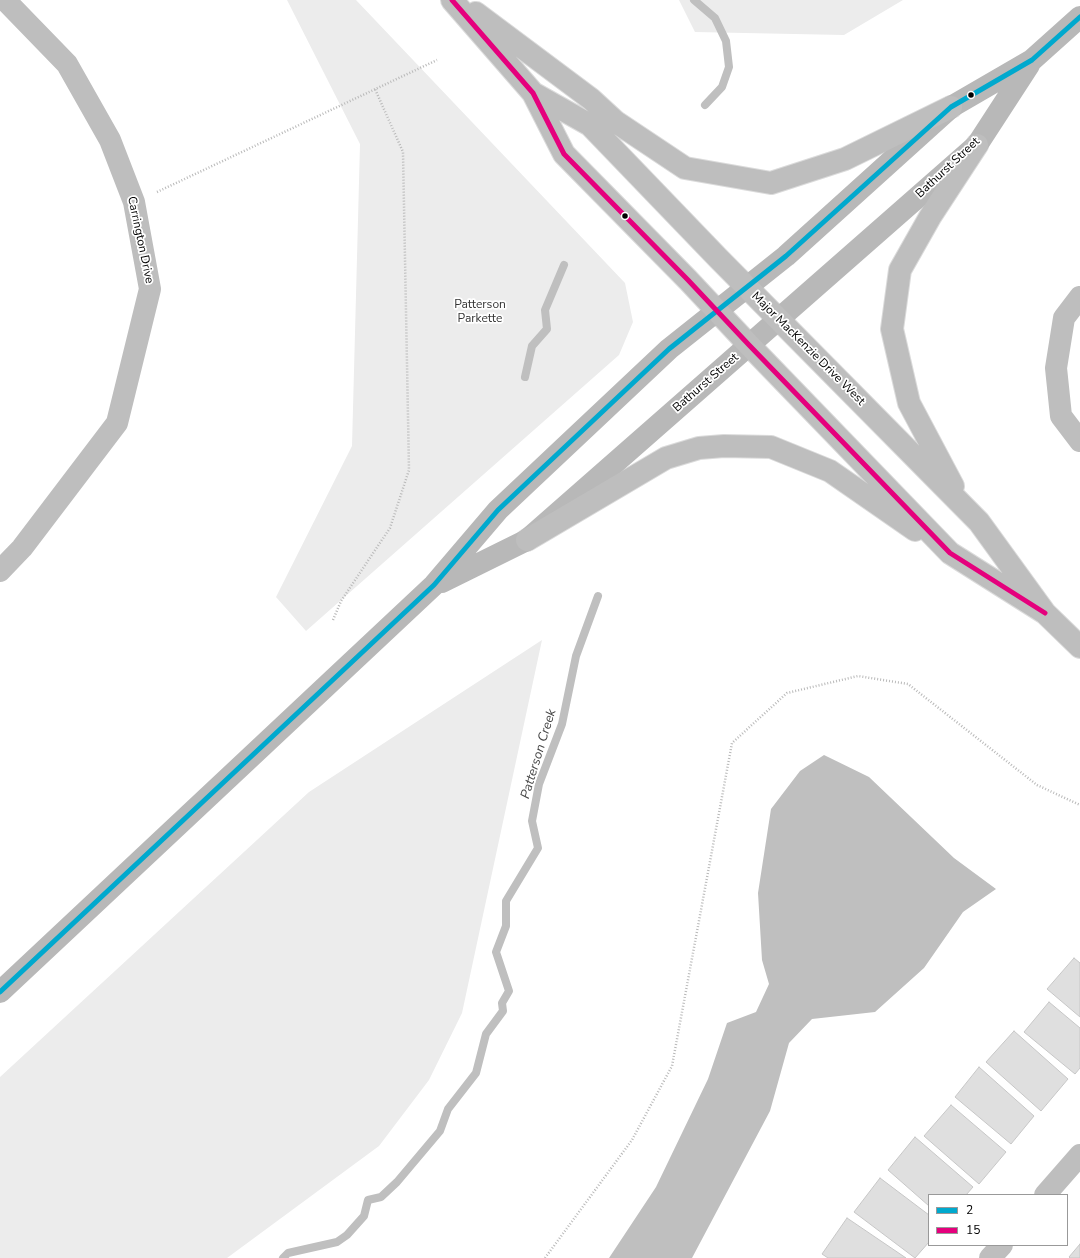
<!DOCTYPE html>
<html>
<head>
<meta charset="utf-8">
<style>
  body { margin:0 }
  #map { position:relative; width:1080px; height:1258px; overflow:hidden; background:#fff; font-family:"Nunito Sans",sans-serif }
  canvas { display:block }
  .legend { position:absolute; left:928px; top:1194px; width:140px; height:52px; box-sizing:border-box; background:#fff; border:1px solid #999; margin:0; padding:5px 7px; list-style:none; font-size:12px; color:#000 }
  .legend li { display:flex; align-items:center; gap:8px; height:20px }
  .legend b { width:20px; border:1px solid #999 }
</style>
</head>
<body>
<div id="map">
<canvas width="1080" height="1258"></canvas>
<ul class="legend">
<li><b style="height:5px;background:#00a9ce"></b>2</li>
<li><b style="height:5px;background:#e5007d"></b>15</li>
</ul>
</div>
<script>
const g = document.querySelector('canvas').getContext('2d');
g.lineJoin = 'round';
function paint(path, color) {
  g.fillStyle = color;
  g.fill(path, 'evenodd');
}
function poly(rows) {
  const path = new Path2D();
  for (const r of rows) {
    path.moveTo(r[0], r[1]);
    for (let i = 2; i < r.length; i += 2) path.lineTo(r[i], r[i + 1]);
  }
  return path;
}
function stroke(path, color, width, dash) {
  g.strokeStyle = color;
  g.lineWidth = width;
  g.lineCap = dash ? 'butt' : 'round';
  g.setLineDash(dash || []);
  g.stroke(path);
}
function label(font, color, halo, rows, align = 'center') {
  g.font = font + ' "Nunito Sans",sans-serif';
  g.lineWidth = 3.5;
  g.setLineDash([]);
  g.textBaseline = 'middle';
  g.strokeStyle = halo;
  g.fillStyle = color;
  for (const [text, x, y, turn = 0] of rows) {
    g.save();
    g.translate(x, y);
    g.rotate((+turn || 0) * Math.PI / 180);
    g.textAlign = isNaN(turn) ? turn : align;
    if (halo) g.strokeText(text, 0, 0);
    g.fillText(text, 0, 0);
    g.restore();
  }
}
paint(poly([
  [287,0,356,0,625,283,633,322,619,355,306,631,276,597,352,446,360,144],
  [679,0,903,0,844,35,695,32],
  [542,640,462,1013,429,1080,379,1146,227,1258,0,1258,0,1077,309,792]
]), '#ececec');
paint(poly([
  [824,755,869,777,954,858,996,889,963,912,924,968,875,1012,812,1019,789,1043,770,1111,692,1258,609,1258,656,1187,708,1079,727,1023,756,1012,769,984,762,960,758,893,771,809,800,771]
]), '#bfbfbf');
stroke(poly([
  [694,0,715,18,726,41,729,67,722,87,705,105],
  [525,377,532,346,547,329,545,310,564,265],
  [283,1258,288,1253,337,1242,347,1235,364,1216,368,1200,381,1197,397,1182,440,1131,448,1109,476,1073,486,1034,503,1011,502,1003,509,991,496,952,506,926,506,901,538,848,532,821,539,784,562,724,576,656,598,596]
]), '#bfbfbf', 8);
const building = poly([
  [1074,958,1080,963,1080,1017,1047,989,1074,958],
  [1049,1002,1080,1028,1080,1068,1075,1074,1024,1032,1049,1002],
  [1014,1031,1068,1079,1041,1111,986,1062,1014,1031],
  [979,1067,1034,1116,1011,1144,955,1097,979,1067],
  [951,1105,1006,1152,979,1184,924,1136,951,1105],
  [915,1137,973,1187,966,1195,929,1195,929,1206,888,1170,915,1137],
  [880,1178,929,1215,929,1242,915,1258,854,1212,880,1178],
  [847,1218,906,1258,828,1258,822,1254,847,1218],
  [1080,1244,1080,1258,1070,1258,1069,1257,1080,1244]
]);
paint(building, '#dfdfdf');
stroke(building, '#c7c7c7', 1);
const primary = poly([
  [452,0,533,93,564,154,688,280,749,345,950,553,1045,613],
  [476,13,591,99,616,122,685,168,771,183,845,159,951,107],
  [533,93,590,125,718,258,979,522,1045,613,1080,647],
  [953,486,909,403,892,329,900,270,930,217,977,145],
  [527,540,666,458,699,448,724,446,771,447,830,471,915,530]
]);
stroke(primary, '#dbdbdb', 24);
stroke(poly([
  [157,192,437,60],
  [333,620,341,601,390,528,409,470,403,152,375,89],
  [545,1258,632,1140,672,1066,732,743,787,693,858,676,908,684,1037,785,1080,805]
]), '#b9b9b9', 2.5, [1, 2]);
stroke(poly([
  [1080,297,1064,318,1056,368,1061,416,1080,441],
  [1045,1195,1080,1155],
  [990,1258,1002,1245]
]), '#bebebe', 22);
stroke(poly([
  [0,571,22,548,117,423,150,289,134,202,110,140,67,64,5,0]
]), '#bebebe', 22);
stroke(poly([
  [442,582,527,540,977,145,1029,65],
  [0,992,434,585,498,510,669,349,786,256,951,107,1032,60,1080,17]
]), '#b8b8b8', 22);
stroke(primary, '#bebebe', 22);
stroke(poly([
  [0,992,434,585,498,510,669,349,786,256,951,107,1032,60,1080,17]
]), '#00a9ce', 5);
stroke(poly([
  [452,0,533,93,564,154,688,280,749,345,950,553,1045,613]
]), '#e5007d', 5);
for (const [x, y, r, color] of [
  [971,95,3.5,"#000"],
  [625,216,3.5,"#000"]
]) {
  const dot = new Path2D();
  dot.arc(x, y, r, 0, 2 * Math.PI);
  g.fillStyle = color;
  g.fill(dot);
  stroke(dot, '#fff', 1.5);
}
label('12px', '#000', '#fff', [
  ["Bathurst Street",948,168,-43],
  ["Carrington Drive",140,240,78],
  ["Major MacKenzie Drive West",808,349,45],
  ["Bathurst Street",706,383,-41]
]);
label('12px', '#333', '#fff', [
  ["Patterson",480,305],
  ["Parkette",480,319]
]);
label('italic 13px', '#444', '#fff', [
  ["Patterson Creek",539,754,-73]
]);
</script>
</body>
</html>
